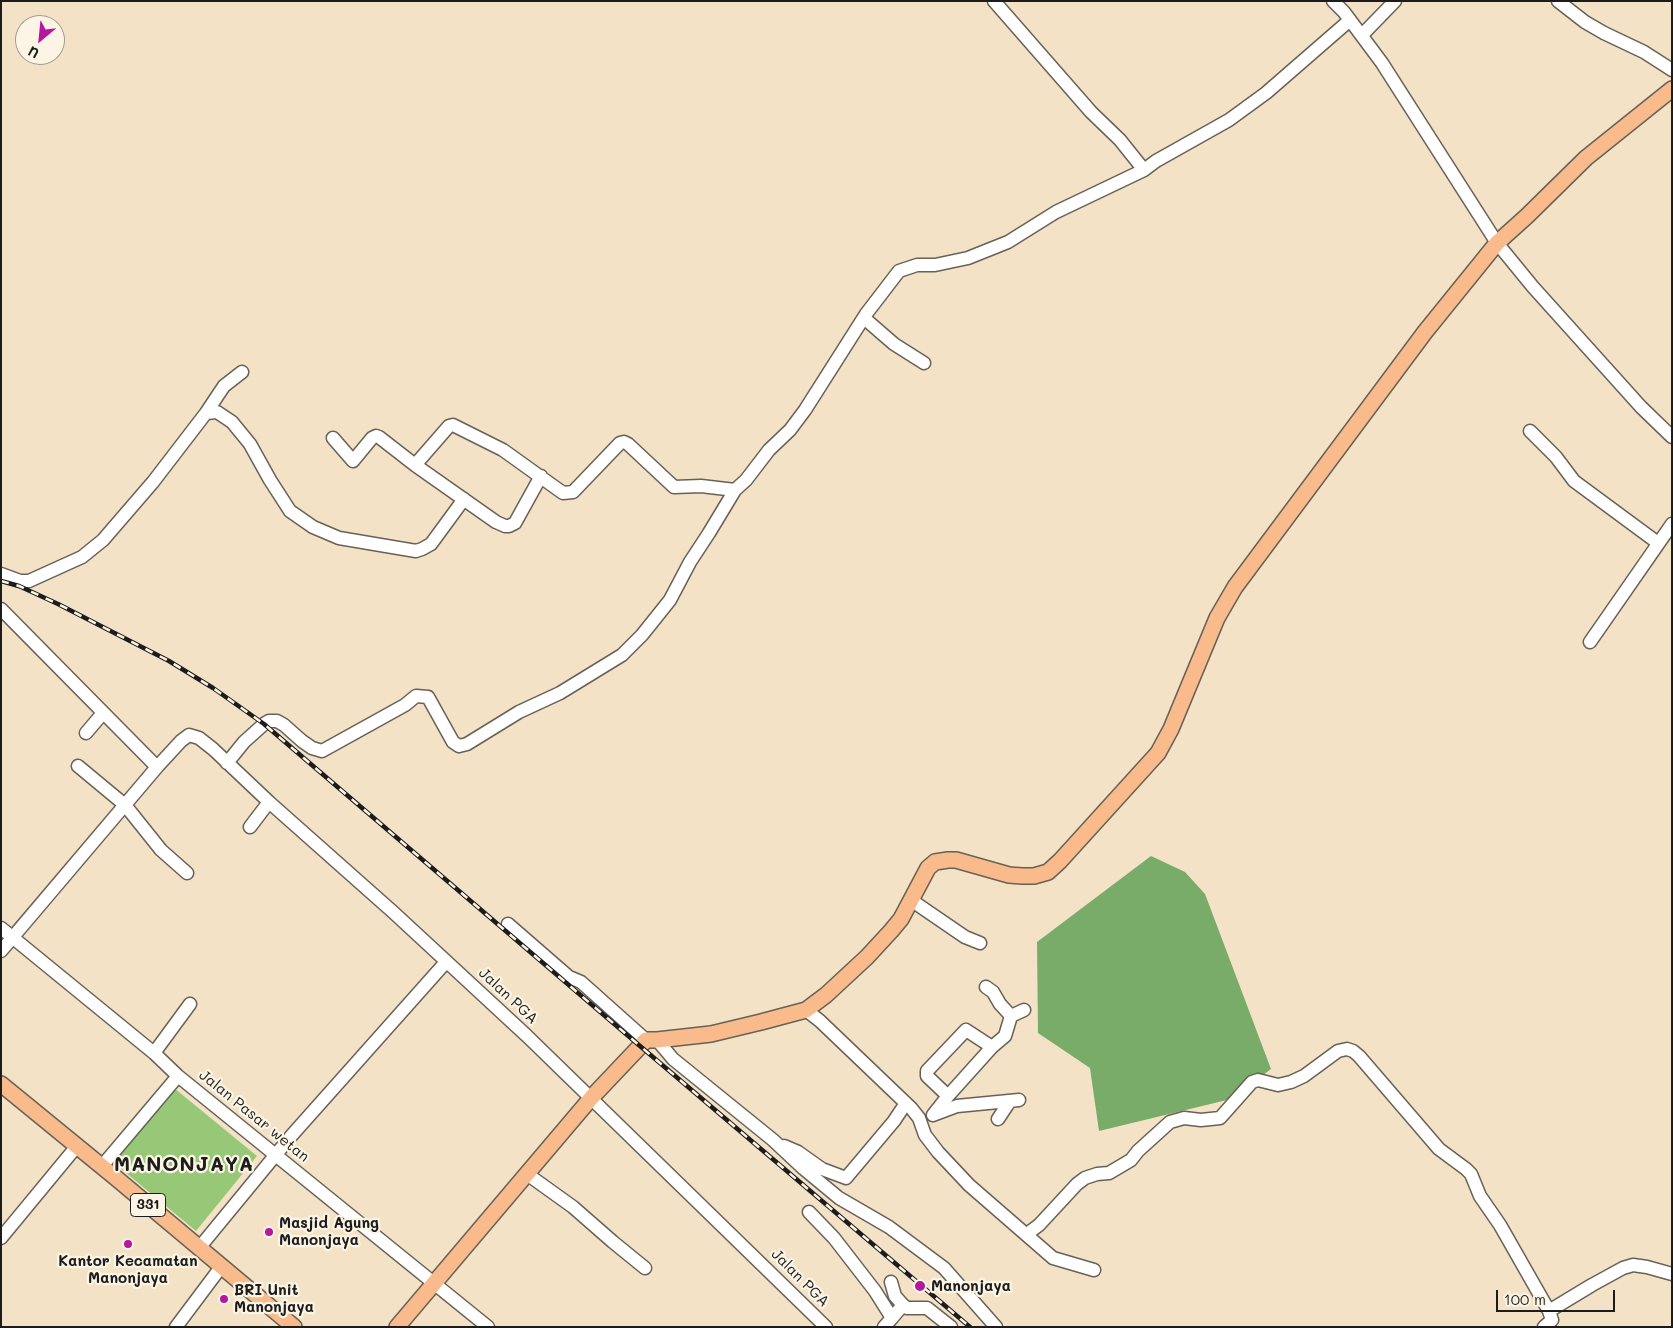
<!DOCTYPE html>
<html>
<head>
<meta charset="utf-8">
<style>
  body { margin:0 }
  #map { position:relative; width:1673px; height:1328px; overflow:hidden; background:#f3e2c5; font-family:Mali,sans-serif }
  canvas { display:block }
  .frame { position:absolute; inset:0; border:2px solid #1c1c1c; pointer-events:none }
  .north { position:absolute; left:15px; top:15px; width:50px; height:50px; box-sizing:border-box; background:#fcf5e5; border:1px solid #a29e95; border-radius:50%; rotate:208deg; font-size:14px; font-weight:700; line-height:20px; text-align:center; color:#1c1c1c }
  .north::after { content:''; display:block; margin:auto; width:18px; height:22px; background:#b5179e; clip-path:polygon(50% 0,100% 100%,50% 72%,0 100%) }
  .scale { position:absolute; left:1496px; top:1290px; width:119px; height:22px; box-sizing:border-box; border:2px solid #1c1c1c; border-top:0; padding-left:6px; font-size:15px; line-height:18px; white-space:nowrap; color:#1c1c1c; -webkit-text-stroke:4px #fcf5e5; paint-order:stroke }
</style>
</head>
<body>
<div id="map">
<canvas width="1673" height="1328"></canvas>
<div class="frame"></div>
<div class="north">U</div>
<div class="scale">100 m</div>
</div>
<script>
const g = document.querySelector('canvas').getContext('2d');
g.lineJoin = 'round';
function paint(path, color) {
  g.fillStyle = color;
  g.fill(path, 'evenodd');
}
function poly(rows) {
  const path = new Path2D();
  for (const r of rows) {
    path.moveTo(r[0], r[1]);
    for (let i = 2; i < r.length; i += 2) path.lineTo(r[i], r[i + 1]);
  }
  return path;
}
function stroke(path, color, width, dash) {
  g.strokeStyle = color;
  g.lineWidth = width;
  g.lineCap = dash ? 'butt' : 'round';
  g.setLineDash(dash || []);
  g.stroke(path);
}
function label(font, color, halo, rows, align = 'center') {
  g.font = font + ' Mali,sans-serif';
  g.lineWidth = 4.5;
  g.setLineDash([]);
  g.textBaseline = 'middle';
  g.strokeStyle = halo;
  g.fillStyle = color;
  for (const [text, x, y, turn = 0] of rows) {
    g.save();
    g.translate(x, y);
    g.rotate((+turn || 0) * Math.PI / 180);
    g.textAlign = isNaN(turn) ? turn : align;
    if (halo) g.strokeText(text, 0, 0);
    g.fillText(text, 0, 0);
    g.restore();
  }
}
paint(poly([
  [174,1088,257,1156,196,1231,113,1162]
]), '#96c878');
paint(poly([
  [1151,856,1185,872,1205,894,1271,1069,1231,1099,1099,1131,1090,1068,1038,1033,1037,942]
]), '#78ac68');
const minor = poly([
  [994,1,1091,112,1120,140,1144,170],
  [1333,1,1344,12,1382,63,1497,243,1533,287,1641,407,1672,437],
  [1558,1,1585,22,1604,33,1644,52,1672,70],
  [1362,35,1395,1],
  [864,318,894,344,924,363],
  [206,413,217,412,232,422,250,444,270,480,290,511,313,527,339,538,416,551,422,549,431,544,464,499],
  [1530,431,1556,457,1574,481,1658,543],
  [333,438,353,461,372,438,376,436,379,437,415,465,496,522,505,526,509,526,515,523,541,476],
  [415,465,449,426,453,425,503,450,563,493,573,492,620,443,624,442,628,444,674,487,701,486,735,490],
  [1,574,20,581,29,581,82,557,103,540,153,482,206,413,224,386,242,372],
  [1,609,157,767],
  [1590,642,1672,524],
  [86,733,103,713],
  [227,763,244,742,264,724,269,721,277,721,284,725,302,741,312,748,322,751,405,705,416,696,428,697,453,742,459,746,467,744,519,712,560,693,622,655,642,635,670,600,690,562,709,533,735,490,746,480,769,450,790,430,805,410,866,314,899,271,917,265,935,265,968,258,1008,242,1056,212,1144,170,1156,161,1229,120,1266,93,1350,20],
  [78,766,125,805,161,850,187,873],
  [250,827,269,802],
  [911,900,965,937,980,943],
  [508,924,569,977,581,982,646,1040],
  [1,928,154,1053,178,1076,488,1327],
  [1,951,157,767,181,741,189,735,199,738,213,749,269,802,393,912,527,1036,826,1327],
  [986,987,993,992,1000,1004,1011,1016],
  [806,1010,820,1021,911,1108,919,1118,925,1135,938,1152,969,1185,1053,1258,1094,1270],
  [657,1040,673,1059,773,1140,804,1169,839,1198,889,1227,944,1268,996,1327],
  [154,1053,190,1004],
  [948,1096,927,1076,927,1071,966,1030,992,1047],
  [933,1115,948,1096,992,1047,1005,1036,1011,1016,1024,1010],
  [933,1115,957,1106,1019,1100],
  [998,1119,1010,1101],
  [784,1146,798,1152,822,1169,846,1178,894,1121,906,1103],
  [102,1166,178,1076],
  [527,1174,573,1207,613,1242,645,1268],
  [809,1212,834,1238,875,1291,892,1318,884,1327],
  [1027,1234,1039,1225,1077,1184,1085,1178,1097,1174,1109,1173,1131,1160,1138,1151,1170,1122,1184,1118,1201,1120,1220,1118,1252,1082,1258,1080,1278,1085,1291,1082,1304,1076,1338,1051,1347,1049,1353,1051,1359,1056,1439,1149,1466,1169,1471,1174,1480,1196,1500,1225,1549,1311,1592,1285,1623,1268,1633,1265,1647,1267,1672,1274],
  [1,1238,77,1146],
  [199,1248,292,1135,446,962],
  [891,1282,895,1296,903,1305],
  [892,1318,903,1305,907,1308,927,1308,951,1327],
  [176,1327,221,1267],
  [1544,1327,1552,1320,1549,1311]
]);
const major = poly([
  [1,1084,116,1178,294,1327],
  [397,1327,592,1097,646,1040,657,1040,711,1034,761,1022,806,1010,826,995,867,957,891,931,901,919,928,868,935,862,948,860,956,860,1009,875,1022,876,1034,876,1048,872,1060,861,1158,753,1171,729,1217,618,1235,587,1425,332,1497,243,1527,216,1586,158,1672,89]
]);
stroke(minor, '#676157', 15);
stroke(major, '#676157', 18);
stroke(minor, '#fff', 12);
stroke(major, '#fabb8c', 15);
const rail = poly([
  [1,581,19,586,58,604,169,661,213,688,264,724,640,1046,970,1327]
]);
stroke(rail, '#1c1c1c', 4.5);
stroke(rail, '#fcf5e5', 2.5, [8]);
for (const [x, y, r, color] of [
  [269,1232,5,"#b5179e"],
  [128,1244,5,"#b5179e"],
  [920,1286,6,"#b5179e"],
  [224,1299,5,"#b5179e"]
]) {
  const dot = new Path2D();
  dot.arc(x, y, r, 0, 2 * Math.PI);
  g.fillStyle = color;
  g.fill(dot);
  stroke(dot, '#fcf5e5', 2);
}
for (const [x, y, w] of [
  [148,1205,35]
]) {
  const box = new Path2D();
  box.roundRect(x - w / 2, y - 11.5, w, 23, 4);
  g.fillStyle = '#fcf5e5';
  g.fill(box);
  stroke(box, '#1c1c1c', 1);
}
label('bold 14px', '#1c1c1c', null, [
  ["331",148,1205]
]);
label('15px', '#1c1c1c', '#fcf5e5', [
  ["Jalan PGA",508,996,43],
  ["Jalan Pasar wetan",254,1116,39],
  ["Jalan PGA",800,1278,45]
]);
label('bold 15px', '#1c1c1c', '#fcf5e5', [
  ["Masjid Agung",279,1223],
  ["Manonjaya",279,1240],
  ["Kantor Kecamatan",128,1261,"center"],
  ["Manonjaya",128,1278,"center"],
  ["Manonjaya",931,1286],
  ["BRI Unit",234,1290],
  ["Manonjaya",234,1307]
], 'left');
g.letterSpacing = '1px';
label('bold 20px', '#1c1c1c', '#fcf5e5', [
  ["MANONJAYA",184,1165]
]);
g.letterSpacing = '0px';
</script>
</body>
</html>
